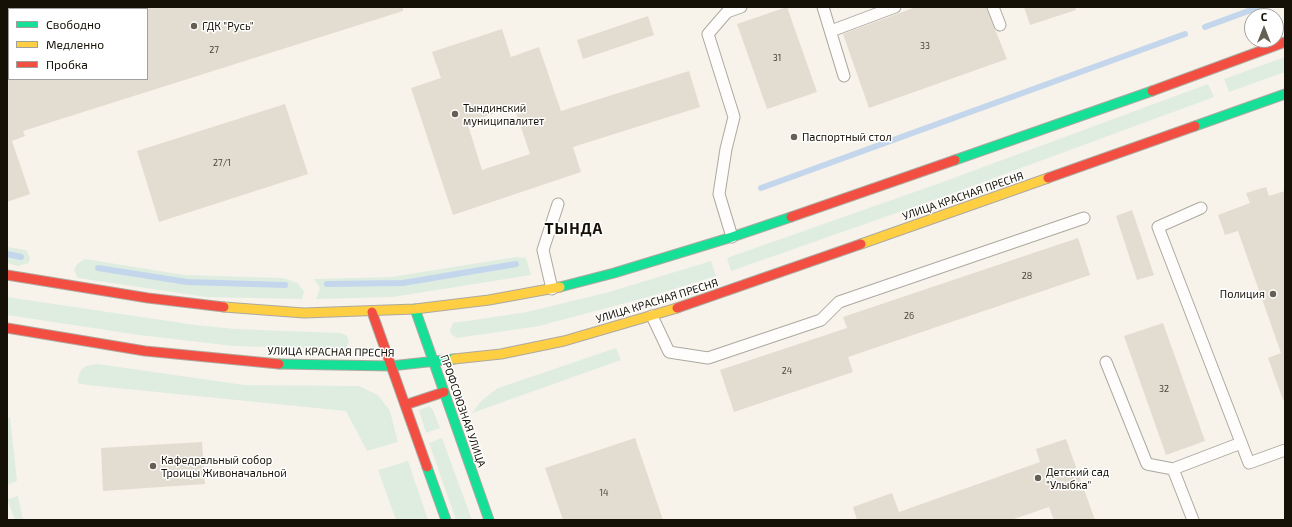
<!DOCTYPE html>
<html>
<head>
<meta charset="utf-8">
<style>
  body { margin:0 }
  #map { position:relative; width:1292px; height:527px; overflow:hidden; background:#f7f3ea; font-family:"Exo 2",sans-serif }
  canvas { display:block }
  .frame { position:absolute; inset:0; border:8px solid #161107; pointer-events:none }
  .legend { position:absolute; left:8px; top:8px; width:140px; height:72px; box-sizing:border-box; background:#fff; border:1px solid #a2a09c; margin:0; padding:5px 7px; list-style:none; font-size:12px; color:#161107 }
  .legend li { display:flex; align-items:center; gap:8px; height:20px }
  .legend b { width:20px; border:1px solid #a2a09c }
  .north { position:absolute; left:1244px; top:8px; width:40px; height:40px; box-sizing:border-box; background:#fff; border:1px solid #a2a09c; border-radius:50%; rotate:0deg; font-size:11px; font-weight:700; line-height:16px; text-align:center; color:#161107 }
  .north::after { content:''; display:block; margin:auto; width:14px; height:18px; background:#656056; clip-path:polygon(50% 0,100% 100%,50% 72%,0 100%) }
</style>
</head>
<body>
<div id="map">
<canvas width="1292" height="527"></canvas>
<div class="frame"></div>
<ul class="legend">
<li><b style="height:5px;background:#16e098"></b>Свободно</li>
<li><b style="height:5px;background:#ffcf43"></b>Медленно</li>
<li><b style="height:5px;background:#f24e42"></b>Пробка</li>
</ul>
<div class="north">С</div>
</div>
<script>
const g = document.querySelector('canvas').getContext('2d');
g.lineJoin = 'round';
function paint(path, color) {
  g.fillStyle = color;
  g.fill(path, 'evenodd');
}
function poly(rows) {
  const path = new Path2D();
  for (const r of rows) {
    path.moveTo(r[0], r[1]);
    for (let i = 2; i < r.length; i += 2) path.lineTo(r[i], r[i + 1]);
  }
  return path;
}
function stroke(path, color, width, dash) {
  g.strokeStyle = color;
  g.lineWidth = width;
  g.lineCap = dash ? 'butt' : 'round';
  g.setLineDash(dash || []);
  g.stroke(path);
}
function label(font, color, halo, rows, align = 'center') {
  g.font = font + ' "Exo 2",sans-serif';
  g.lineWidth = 3;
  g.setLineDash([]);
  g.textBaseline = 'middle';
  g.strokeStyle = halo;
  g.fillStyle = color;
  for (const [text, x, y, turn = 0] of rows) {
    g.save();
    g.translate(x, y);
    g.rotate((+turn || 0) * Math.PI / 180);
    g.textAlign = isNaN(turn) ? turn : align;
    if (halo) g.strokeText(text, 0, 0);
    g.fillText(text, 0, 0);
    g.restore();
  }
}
paint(poly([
  [1285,57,1285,72,1229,92,1224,79],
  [1208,84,1214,97,945,196,731,271,727,258,940,183],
  [7,247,26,250,30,257,29,263,18,266,7,263],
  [516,257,526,258,531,275,393,297,316,299,320,288,314,279,391,277],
  [85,259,185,275,283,278,297,283,304,291,302,299,206,297,78,278,74,270,77,264],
  [711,261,716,276,648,297,539,326,457,338,451,334,450,330,453,323,527,312,609,292],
  [7,297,195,325,235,329,341,333,347,336,349,342,347,346,344,349,233,346,139,335,7,315],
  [616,348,621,360,472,413,482,400,498,388],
  [98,364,244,385,359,386,378,395,390,411,398,442,367,451,346,411,87,385,78,383,78,378,81,370,86,366],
  [429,406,433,410,440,428,426,433,419,410],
  [10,417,17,481,7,485,7,419],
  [442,438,472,520,456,520,429,443],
  [408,461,428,520,396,520,378,470],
  [18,496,23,520,15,520,7,499]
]), '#dfede1');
stroke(poly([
  [1205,27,1259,7],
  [761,188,1185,34],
  [7,254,21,257],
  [98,268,187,282,285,285],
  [327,284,403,283,516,264]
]), '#c4d6eb', 6);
paint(poly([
  [147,7,403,7,403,11,23,131,25,136,12,141,30,194,7,202,7,79,147,79],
  [787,7,817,92,767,109,737,24],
  [916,7,986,7,1007,59,869,108,843,34],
  [1024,7,1075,7,1076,10,1030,25],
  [648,16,654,35,583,59,577,40],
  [502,29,511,57,539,47,561,111,689,71,700,107,573,147,581,172,453,215,411,88,441,78,432,52],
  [514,107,530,154,482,170,467,122],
  [285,104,308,174,159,222,137,151],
  [1266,187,1269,196,1285,191,1285,400,1283,400,1268,358,1281,353,1238,231,1225,235,1218,215,1250,203,1246,193],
  [1132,210,1154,275,1137,280,1116,216],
  [1078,238,1090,275,848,357,853,372,734,412,720,370,847,328,843,317],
  [1163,323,1205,441,1166,455,1124,336],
  [635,438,663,520,563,520,545,468],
  [1066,439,1095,520,1054,520,1049,507,1011,520,857,520,853,507,892,493,899,512,1040,462,1036,449],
  [202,442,205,484,103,491,101,448]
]), '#e3dcd0');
const lane = poly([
  [823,7,844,76],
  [993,7,1000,25],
  [831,31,895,7],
  [1201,208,1158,227,1249,463,1285,450],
  [732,237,719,194,726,149,734,117,708,34,727,12,741,7],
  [552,289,543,250,558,204],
  [652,316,669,352,708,358,821,320,839,302,1084,218],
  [1106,362,1147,464,1173,469],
  [1193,520,1173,469,1241,443]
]);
const fast = poly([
  [1195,126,1285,94],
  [955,160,1152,91],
  [560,287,614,273,732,237,791,217],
  [415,309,489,520],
  [279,364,391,366,454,359],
  [427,467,446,520]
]);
const slow = poly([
  [861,244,1048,178],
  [224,307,304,313,415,309,489,300,560,287],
  [454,359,501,354,564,341,677,308]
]);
const jam = poly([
  [1152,91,1285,42],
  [1048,178,1195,126],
  [791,217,955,160],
  [7,275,148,298,224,307],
  [677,308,861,244],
  [372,312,427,467],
  [7,328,145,351,279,364],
  [405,405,444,392]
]);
stroke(lane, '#ada9a0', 13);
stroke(fast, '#ada9a0', 11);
stroke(slow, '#ada9a0', 11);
stroke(jam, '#ada9a0', 11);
stroke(lane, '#fefdfc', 11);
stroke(fast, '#16e098', 9);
stroke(slow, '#ffcf43', 9);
stroke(jam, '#f24e42', 9);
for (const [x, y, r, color] of [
  [194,26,4,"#656056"],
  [455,114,4,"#656056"],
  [794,137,4,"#656056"],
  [1273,294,4,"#656056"],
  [153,466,4,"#656056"],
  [1038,478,4,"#656056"]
]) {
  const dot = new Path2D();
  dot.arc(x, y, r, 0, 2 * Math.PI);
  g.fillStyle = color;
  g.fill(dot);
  stroke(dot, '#fff', 1.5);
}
label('9px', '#494439', null, [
  ["33",925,46],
  ["27",214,50],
  ["31",777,58],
  ["27/1",222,163],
  ["28",1027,276],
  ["26",909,316],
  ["24",787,371],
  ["32",1164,389],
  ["14",604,493]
]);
label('11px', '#161107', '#fff', [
  ["ГДК \"Русь\"",202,26],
  ["Тындинский",463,108],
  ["муниципалитет",463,121],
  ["Паспортный стол",802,137],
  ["Полиция",1265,294,"right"],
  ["Кафедральный собор",161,460],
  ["Троицы Живоначальной",161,473],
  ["Детский сад",1046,472],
  ["\"Улыбка\"",1046,485]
], 'left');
label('11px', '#161107', '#fff', [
  ["УЛИЦА КРАСНАЯ ПРЕСНЯ",963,196,-19],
  ["УЛИЦА КРАСНАЯ ПРЕСНЯ",657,301,-17],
  ["УЛИЦА КРАСНАЯ ПРЕСНЯ",331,352,1],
  ["ПРОФСОЮЗНАЯ УЛИЦА",463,411,71]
]);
g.letterSpacing = '1px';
label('bold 15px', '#161107', '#fff', [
  ["ТЫНДА",574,229]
]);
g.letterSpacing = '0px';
</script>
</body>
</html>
